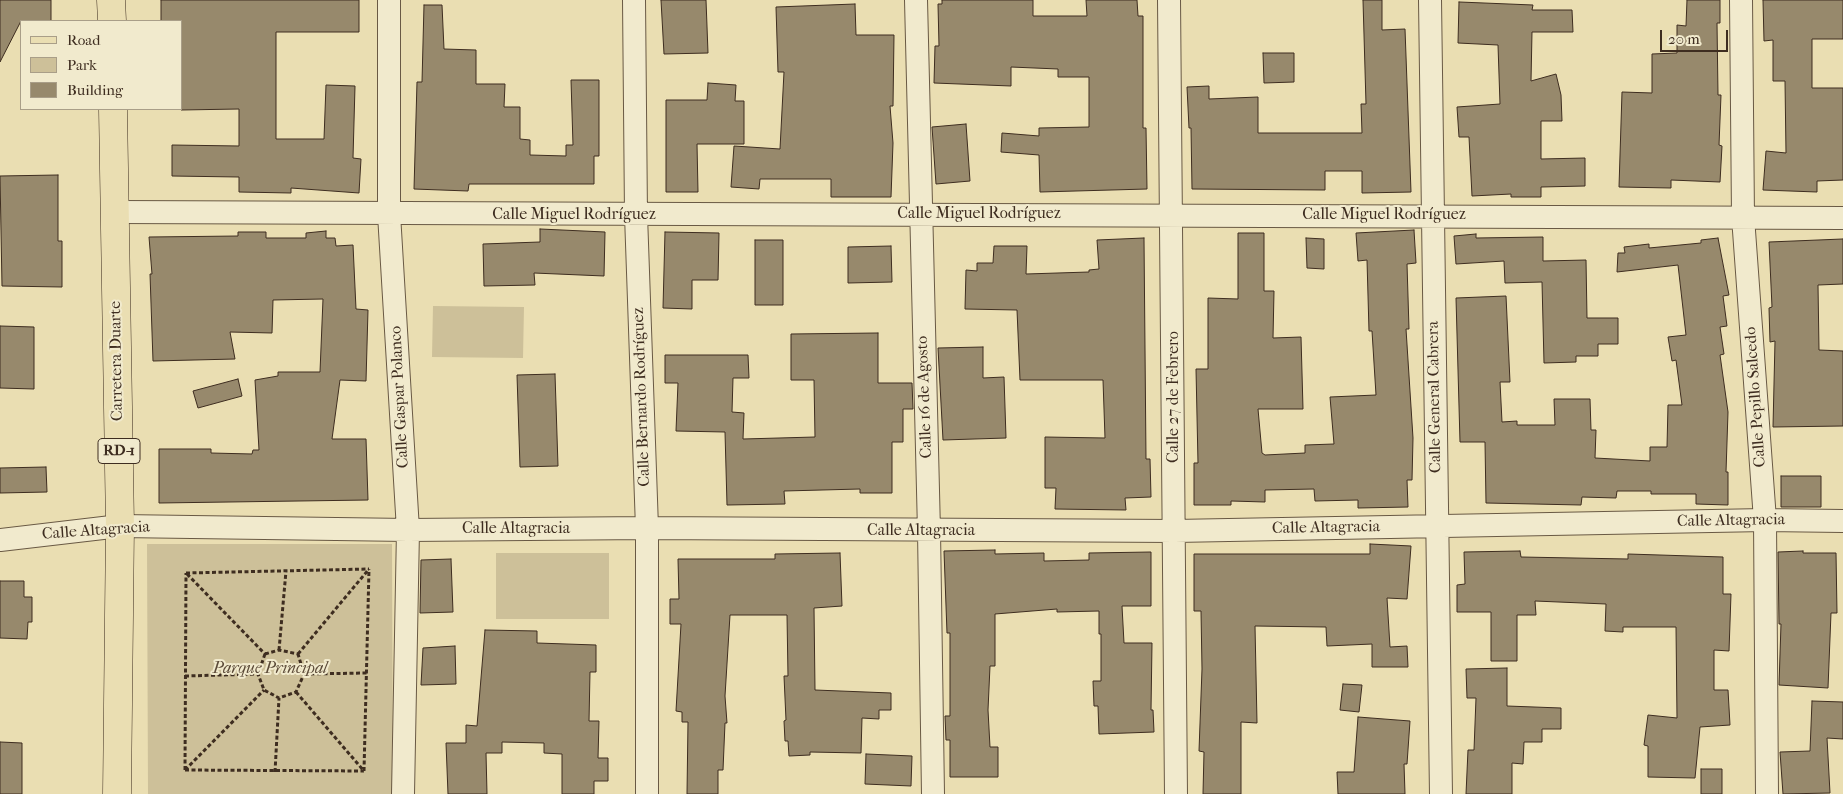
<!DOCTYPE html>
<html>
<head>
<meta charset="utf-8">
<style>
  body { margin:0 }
  #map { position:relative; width:1843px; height:794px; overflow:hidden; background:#eadeb2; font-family:"IM FELL French Canon",serif }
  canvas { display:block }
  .legend { position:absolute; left:20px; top:20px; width:162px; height:90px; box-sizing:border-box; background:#f1eacd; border:1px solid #a99e88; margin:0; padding:6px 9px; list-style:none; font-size:15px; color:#3e2d20 }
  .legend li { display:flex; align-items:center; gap:10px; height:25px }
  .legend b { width:25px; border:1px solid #a99e88 }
  .scale { position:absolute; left:1660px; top:30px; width:68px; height:22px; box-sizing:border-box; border:2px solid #3e2d20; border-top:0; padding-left:6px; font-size:15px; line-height:18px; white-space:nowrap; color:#3e2d20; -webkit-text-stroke:4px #f1eacd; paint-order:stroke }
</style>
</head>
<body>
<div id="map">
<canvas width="1843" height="794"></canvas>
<ul class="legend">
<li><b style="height:6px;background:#eadeb2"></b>Road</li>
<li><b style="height:14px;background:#cdc099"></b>Park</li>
<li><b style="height:14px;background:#97896c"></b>Building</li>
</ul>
<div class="scale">20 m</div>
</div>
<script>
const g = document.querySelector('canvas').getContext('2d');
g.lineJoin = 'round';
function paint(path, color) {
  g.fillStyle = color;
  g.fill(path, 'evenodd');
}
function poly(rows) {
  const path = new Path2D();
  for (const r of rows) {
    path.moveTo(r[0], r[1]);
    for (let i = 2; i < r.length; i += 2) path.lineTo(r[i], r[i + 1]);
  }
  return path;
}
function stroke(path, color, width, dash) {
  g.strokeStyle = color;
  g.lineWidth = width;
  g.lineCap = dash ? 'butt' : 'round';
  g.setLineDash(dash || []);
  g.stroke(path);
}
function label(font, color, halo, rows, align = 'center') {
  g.font = font + ' "IM FELL French Canon",serif';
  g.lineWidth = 4;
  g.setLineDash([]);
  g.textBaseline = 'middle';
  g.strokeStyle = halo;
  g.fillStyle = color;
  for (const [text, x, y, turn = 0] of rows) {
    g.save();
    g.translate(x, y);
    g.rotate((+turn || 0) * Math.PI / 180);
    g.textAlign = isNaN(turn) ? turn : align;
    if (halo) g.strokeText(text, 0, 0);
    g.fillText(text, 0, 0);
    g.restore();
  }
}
paint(poly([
  [433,306,524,307,523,358,432,357],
  [147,544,392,544,393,794,148,794],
  [609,553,609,619,496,619,496,553]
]), '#cdc099');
const building = poly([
  [0,0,51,0,51,21,21,21,0,62,0,0],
  [161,0,359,0,359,32,276,32,276,139,324,139,326,85,355,86,353,158,361,159,359,193,291,188,291,193,239,192,239,177,172,176,172,145,239,146,239,109,181,110,181,21,161,21,161,0],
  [661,0,706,0,708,53,664,54,661,0],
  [942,0,1033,0,1033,16,1087,16,1086,0,1137,0,1138,16,1143,16,1143,128,1146,128,1147,189,1040,192,1039,155,1001,152,1002,133,1039,136,1039,128,1089,127,1089,77,1058,77,1058,69,1011,67,1011,86,934,83,935,46,939,46,938,4,942,4,942,0],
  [1363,0,1382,0,1382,30,1405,29,1411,192,1362,193,1362,171,1325,171,1325,190,1192,189,1191,128,1189,128,1187,87,1209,86,1209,99,1258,97,1258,133,1362,133,1361,104,1366,104,1363,0],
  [1687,0,1720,0,1720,23,1717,23,1718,95,1721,95,1719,145,1722,146,1720,182,1671,180,1671,188,1619,187,1622,92,1652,93,1652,54,1677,53,1677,25,1686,26,1687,0],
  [1763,0,1843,0,1843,39,1812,39,1812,88,1843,88,1843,180,1817,181,1817,192,1763,190,1766,151,1786,153,1785,81,1773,81,1773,40,1764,41,1763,0],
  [1459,2,1533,5,1532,10,1572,10,1573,32,1532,32,1531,81,1556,74,1561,95,1562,121,1541,121,1541,159,1585,158,1585,186,1541,187,1541,197,1511,197,1511,194,1472,196,1469,137,1459,137,1457,107,1500,104,1498,45,1458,43,1459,2],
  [855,4,856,35,894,35,893,106,890,106,893,143,891,197,831,197,831,179,760,179,759,189,731,187,734,146,780,149,784,72,778,72,776,7,855,4],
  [424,5,442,5,444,49,476,50,476,84,505,84,504,107,520,107,520,139,530,140,530,155,566,156,566,145,573,145,571,80,599,80,599,156,594,156,594,184,469,184,468,191,414,189,417,82,422,82,424,5],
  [1263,53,1294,53,1294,82,1264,83,1263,53],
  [708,83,736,85,735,101,744,101,744,144,697,144,698,192,666,192,666,100,707,100,708,83],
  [966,124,970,181,936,184,932,127,966,124],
  [58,175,58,241,62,241,62,287,2,286,0,176,58,175],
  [540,229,605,232,604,276,534,273,535,285,484,286,483,244,540,242,540,229],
  [1414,230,1416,263,1407,264,1409,329,1406,329,1413,438,1412,480,1407,480,1408,507,1358,508,1358,500,1315,501,1314,489,1265,490,1265,502,1231,501,1231,505,1194,505,1194,463,1198,463,1196,369,1208,369,1208,298,1238,299,1238,233,1264,233,1264,291,1274,291,1273,338,1301,337,1303,409,1258,409,1262,453,1265,455,1305,453,1305,445,1334,444,1330,397,1376,395,1372,331,1369,331,1367,260,1358,261,1356,233,1414,230],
  [326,231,326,238,335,238,336,246,353,245,356,309,368,310,366,381,340,380,332,439,366,439,368,500,159,503,159,449,211,449,211,453,252,454,253,450,259,450,255,380,278,376,278,372,320,372,323,299,273,300,272,333,230,332,235,359,153,361,150,274,152,274,149,237,238,236,238,232,266,232,266,238,306,238,306,233,326,231],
  [665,232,719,233,718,280,692,280,692,309,663,308,665,232],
  [1476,234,1476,238,1543,237,1543,261,1586,260,1587,318,1618,318,1618,344,1598,344,1598,356,1576,356,1576,362,1544,363,1542,282,1505,283,1504,261,1456,264,1454,236,1476,234],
  [1144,238,1146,459,1150,459,1151,497,1125,498,1126,510,1055,509,1056,488,1045,488,1045,437,1105,438,1103,380,1020,380,1017,310,965,309,966,270,977,271,977,263,993,263,994,246,1027,246,1026,274,1089,272,1089,270,1099,269,1097,240,1144,238],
  [1306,238,1324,239,1324,269,1307,268,1306,238],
  [1718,238,1729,295,1723,296,1727,326,1720,327,1724,354,1720,355,1728,412,1726,472,1728,472,1728,505,1696,504,1696,494,1651,494,1651,491,1617,491,1616,498,1582,497,1581,505,1486,503,1485,442,1460,442,1456,298,1506,296,1510,382,1500,382,1502,422,1517,421,1517,425,1555,425,1554,399,1590,399,1591,430,1596,430,1595,458,1650,461,1650,447,1667,447,1668,405,1682,405,1676,360,1672,361,1668,337,1686,335,1678,265,1617,272,1618,253,1625,253,1624,247,1649,244,1649,248,1701,243,1701,240,1718,238],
  [1843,239,1843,284,1818,285,1819,350,1843,351,1843,426,1773,427,1775,341,1770,342,1769,308,1772,307,1769,242,1843,239],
  [755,240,783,240,783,305,755,305,755,240],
  [891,246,892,282,848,283,848,247,891,246],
  [0,326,34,327,34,389,0,388,0,326],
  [878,333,878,383,912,383,913,409,903,409,903,442,892,442,892,493,860,493,860,489,784,491,785,504,727,505,725,432,676,431,678,383,665,383,665,355,748,355,749,378,733,378,732,412,744,413,743,439,815,437,814,380,791,380,791,334,878,333],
  [983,347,983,378,1004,377,1006,438,943,440,938,348,983,347],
  [555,374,558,466,520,467,517,375,555,374],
  [238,379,242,396,198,408,193,391,238,379],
  [46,467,47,492,0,493,0,468,46,467],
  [1781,476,1821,476,1821,507,1781,507,1781,476],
  [1370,544,1411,546,1407,599,1387,598,1390,647,1407,646,1408,667,1372,667,1372,644,1327,646,1326,627,1255,626,1257,723,1241,722,1241,794,1203,794,1204,752,1199,751,1202,669,1201,611,1194,611,1194,554,1370,554,1370,544],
  [995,550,995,554,1044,553,1044,561,1089,560,1089,553,1151,552,1151,606,1122,606,1124,643,1152,643,1151,710,1153,710,1154,732,1099,734,1098,706,1094,706,1093,681,1101,681,1101,634,1099,634,1099,611,1057,612,1057,609,995,614,995,666,990,666,988,710,990,747,998,747,998,777,950,777,950,740,946,740,945,716,950,716,950,633,947,633,944,551,995,550],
  [1520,551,1521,557,1628,559,1628,554,1723,557,1723,594,1731,594,1729,651,1714,650,1714,690,1728,690,1730,725,1700,727,1695,778,1648,777,1648,746,1644,745,1648,715,1677,718,1676,627,1623,627,1623,632,1605,631,1606,604,1535,601,1536,615,1517,615,1517,661,1491,661,1491,612,1457,612,1457,585,1465,584,1464,552,1520,551],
  [1803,551,1803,553,1836,553,1837,613,1831,613,1828,688,1779,685,1781,624,1779,624,1778,552,1803,551],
  [840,553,842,606,814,608,815,690,891,693,891,710,879,710,879,719,862,718,861,753,810,752,810,755,789,756,788,741,785,741,784,721,786,720,784,676,788,676,787,615,730,615,725,696,727,723,725,723,723,770,718,770,718,794,687,794,688,722,682,722,682,712,676,711,681,624,670,624,670,599,679,599,678,559,775,559,775,554,840,553],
  [451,559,453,612,420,613,421,560,451,559],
  [0,581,24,581,24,597,32,597,32,622,28,622,27,639,0,638,0,581],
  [485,630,537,631,537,643,596,645,596,672,590,672,589,721,599,721,598,758,608,758,608,781,594,781,594,794,562,794,562,754,544,753,544,743,502,742,502,753,486,753,487,794,448,794,446,743,466,743,466,725,477,726,485,630],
  [455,646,456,684,421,685,423,648,455,646],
  [1507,668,1507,706,1561,708,1561,729,1542,729,1542,742,1524,742,1523,764,1512,763,1512,794,1466,794,1468,750,1474,750,1476,698,1467,698,1466,669,1507,668],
  [1343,684,1362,685,1359,712,1340,710,1343,684],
  [1812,701,1843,702,1843,739,1827,738,1830,793,1783,794,1780,752,1810,751,1812,701],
  [1358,717,1410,721,1407,764,1404,764,1405,794,1338,794,1337,772,1354,772,1358,717],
  [0,742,22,743,22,794,0,794,0,742],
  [866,754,912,756,911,786,865,784,866,754],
  [1701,769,1722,769,1722,794,1701,794,1701,769]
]);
paint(building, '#97896c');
stroke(building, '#3e2d20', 1);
const street = poly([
  [389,0,389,214,408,530,403,794],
  [634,0,636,215,647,528,647,794],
  [916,0,929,531,933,794],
  [1169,0,1176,794],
  [1430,0,1441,794],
  [1741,0,1743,217,1765,520,1767,794],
  [115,212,1843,218],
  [0,540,120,526,408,530,647,528,1175,531,1765,520,1843,521]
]);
const primary = poly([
  [111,0,112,21],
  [113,109,120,526,117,794]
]);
stroke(street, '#695944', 24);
stroke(primary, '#3e2d20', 29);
stroke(poly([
  [186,573,369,569],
  [187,574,265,654],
  [279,650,286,571],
  [265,654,258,674,264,690,279,698,296,692,304,674,298,654],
  [265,654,279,650,298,654],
  [298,654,369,569],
  [304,674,367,673],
  [185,676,258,674],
  [296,692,364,771],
  [185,770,186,573],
  [185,770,364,771],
  [185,770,264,690],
  [364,771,369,569],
  [275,772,279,698]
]), '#3e2d20', 3, [4, 2.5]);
stroke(street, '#f1eacd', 22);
stroke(primary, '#eadeb2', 28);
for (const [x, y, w] of [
  [119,451,42]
]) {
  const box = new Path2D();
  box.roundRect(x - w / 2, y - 12.5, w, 25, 4);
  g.fillStyle = '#f1eacd';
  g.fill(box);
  stroke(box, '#3e2d20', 1);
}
label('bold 15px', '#3e2d20', null, [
  ["RD-1",119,451]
]);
label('16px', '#3e2d20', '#f1eacd', [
  ["Calle Miguel Rodríguez",979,214],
  ["Calle Miguel Rodríguez",574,215],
  ["Calle Miguel Rodríguez",1384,215],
  ["Carretera Duarte",117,361,-91],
  ["Calle Gaspar Polanco",400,397,-93],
  ["Calle Bernardo Rodríguez",642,397,-92],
  ["Calle 16 de Agosto",925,397,-92],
  ["Calle 27 de Febrero",1174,397,-90],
  ["Calle General Cabrera",1435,397,-91],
  ["Calle Pepillo Salcedo",1756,397,-94],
  ["Calle Altagracia",1731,521,-1],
  ["Calle Altagracia",1326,528,-1],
  ["Calle Altagracia",516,529],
  ["Calle Altagracia",96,531,-4],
  ["Calle Altagracia",921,531]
]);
label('italic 16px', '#5b4a38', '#f1eacd', [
  ["Parque Principal",270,669]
]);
</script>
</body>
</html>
